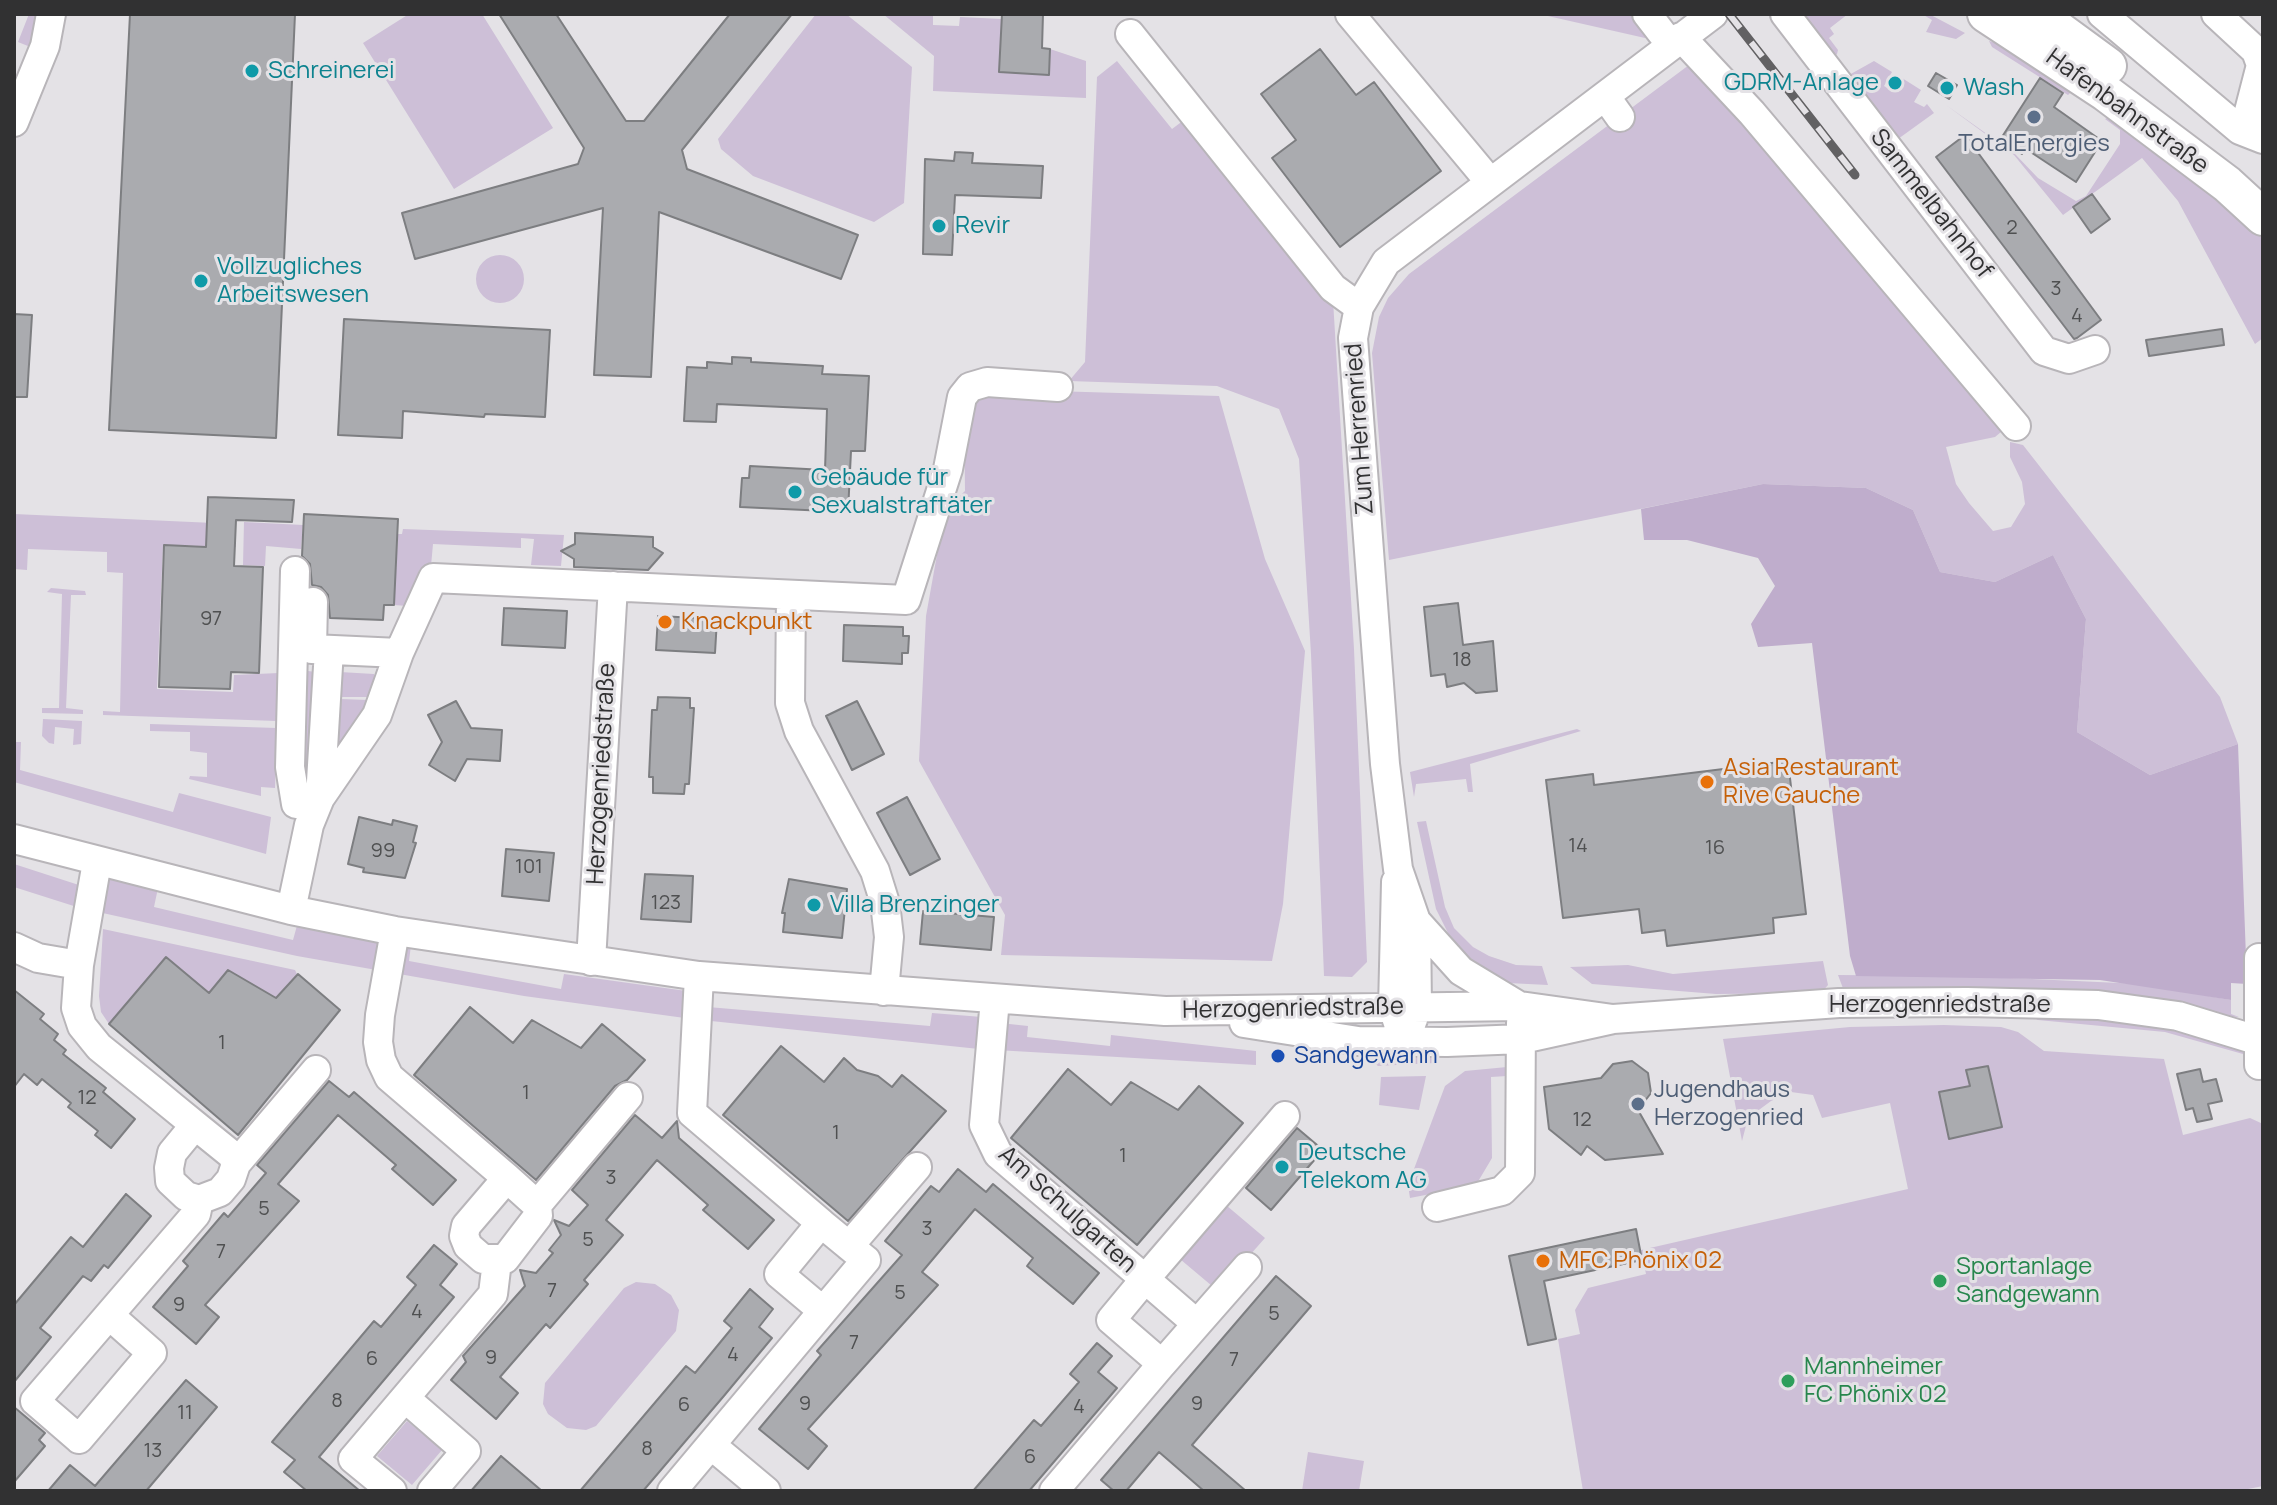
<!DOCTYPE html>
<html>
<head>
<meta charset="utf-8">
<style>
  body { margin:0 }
  #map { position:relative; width:2277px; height:1505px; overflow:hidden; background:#e4e2e6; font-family:Manrope,sans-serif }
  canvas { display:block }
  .frame { position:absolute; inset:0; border:16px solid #313132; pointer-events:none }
</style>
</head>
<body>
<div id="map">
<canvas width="2277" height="1505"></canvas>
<div class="frame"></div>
</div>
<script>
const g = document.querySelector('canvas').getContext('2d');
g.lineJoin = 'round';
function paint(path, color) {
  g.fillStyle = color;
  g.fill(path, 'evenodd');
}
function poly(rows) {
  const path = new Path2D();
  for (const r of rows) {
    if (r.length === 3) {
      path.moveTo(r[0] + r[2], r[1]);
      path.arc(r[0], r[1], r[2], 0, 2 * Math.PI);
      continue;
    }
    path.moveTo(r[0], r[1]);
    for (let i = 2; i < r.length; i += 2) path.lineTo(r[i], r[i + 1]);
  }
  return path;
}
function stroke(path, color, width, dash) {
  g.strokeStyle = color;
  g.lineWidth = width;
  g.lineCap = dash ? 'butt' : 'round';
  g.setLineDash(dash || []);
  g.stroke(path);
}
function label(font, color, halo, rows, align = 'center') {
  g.font = font + ' Manrope,sans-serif';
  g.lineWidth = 6;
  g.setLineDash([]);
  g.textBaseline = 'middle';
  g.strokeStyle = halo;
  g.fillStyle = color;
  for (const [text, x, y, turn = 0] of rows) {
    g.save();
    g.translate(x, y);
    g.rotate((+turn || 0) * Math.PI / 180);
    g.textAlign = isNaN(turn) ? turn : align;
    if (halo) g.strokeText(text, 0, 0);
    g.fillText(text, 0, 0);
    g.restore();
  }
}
paint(poly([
  [29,14,44,14,33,48,18,42],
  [409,14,482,14,553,128,454,189,363,43],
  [816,14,846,14,912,67,904,203,874,222,753,176,721,149,718,139],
  [883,14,933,14,933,25,959,26,960,17,1002,19,999,72,1049,75,1050,49,1086,61,1086,98,933,91,934,56],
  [1539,14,1630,14,1647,37,1645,38],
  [1803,14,1848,14,1830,28,1834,34,1829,38,1838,50,1837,54,1835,56],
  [1922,14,1929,14,1965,33,1956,39,1926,32,1932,20],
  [1989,41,2003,45,2073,90,2068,95,1992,47],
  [1117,61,1172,129,1188,117,1333,300,1354,649,1367,962,1352,977,1324,976,1311,654,1299,459,1279,409,1217,386,1069,381,1085,362,1097,77],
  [1874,61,1892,72,1884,86,1894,92,1902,78,1921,90,1914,102,1924,107,1927,104,1934,113,1898,139,1849,75],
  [1693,62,2000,426,2001,432,1995,437,1946,447,1956,484,1969,503,1993,531,2011,527,2025,504,2022,482,2010,457,2010,442,2023,445,2220,697,2238,744,2150,775,2077,732,2086,619,2053,555,1995,582,1940,572,1913,510,1866,488,1763,484,1389,560,1372,353,1379,317,1388,298,1409,274],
  [1946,105,2015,154,2038,178,2076,201,2086,196,2120,144,2120,130,2105,119,2111,116,2218,199,2263,239,2263,338,2255,344,2178,201,2142,158,2063,215,2014,155],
  [500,279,24],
  [986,389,1219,396,1265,559,1305,651,1283,904,1272,961,1001,955,1005,915,919,761,926,616,945,510,965,491,964,405],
  [14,514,236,524,236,547,163,545,157,689,233,692,234,675,279,673,277,721,103,715,103,711,120,712,123,573,107,572,107,552,28,549,27,570,14,569],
  [244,522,303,525,301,549,266,546,265,566,243,565],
  [403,529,564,535,561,566,531,565,534,539,521,538,521,548,433,544,431,566,419,571,407,606,394,605,398,534,402,534],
  [51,588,85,591,86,595,71,595,66,708,83,710,83,714,42,713,42,708,59,708,62,594,47,592],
  [308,671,316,672,313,764,305,764],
  [340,672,374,674,375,691,338,758,340,699,368,700,368,697,340,697],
  [43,719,82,721,81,744,73,745,74,729,55,727,54,744,49,743,42,736],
  [150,724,277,728,275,788,261,787,261,796,189,779,190,776,207,777,207,753,190,751,190,732,150,731],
  [1577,729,1581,731,1470,764,1473,792,1468,792,1466,779,1416,784,1414,797,1410,772],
  [14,742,21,742,20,770,173,812,179,793,271,817,266,854,14,782],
  [1426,821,1445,907,1454,928,1473,947,1489,956,1516,965,1542,966,1548,985,1508,983,1463,963,1468,956,1450,937,1436,909,1417,822],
  [14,864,85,887,91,871,158,888,154,907,293,940,298,922,411,945,409,961,561,989,564,974,708,994,708,1007,930,1026,932,1013,982,1017,979,1049,692,1019,524,996,297,956,80,908,14,887],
  [103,929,295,970,297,974,276,998,228,970,209,993,166,958,109,1024,101,1012,99,996],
  [1823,961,1828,985,1821,993,1716,994,1592,984,1570,967,1628,965,1673,974],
  [1838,975,1967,976,2141,984,2231,1000,2231,1014,2239,1017,1844,991],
  [2025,1013,2154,1022,2247,1048,2250,1056,2165,1032,2038,1020],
  [1000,1023,1028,1026,1027,1037,1110,1046,1111,1035,1256,1051,1256,1065,996,1050],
  [1944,1025,2001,1027,2018,1032,2044,1051,2164,1059,2183,1135,2250,1118,2263,1124,2263,1486,2238,1491,1583,1491,1558,1339,1580,1334,1575,1310,1588,1288,1646,1274,1641,1250,1908,1189,1890,1103,1822,1118,1813,1095,1791,1092,1771,1101,1748,1118,1742,1141,1723,1039,1850,1027],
  [1439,1056,1434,1063,1378,1066,1367,1057],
  [1507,1067,1507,1076,1491,1077,1492,1158,1476,1185,1410,1198,1408,1185,1445,1086,1465,1071],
  [1426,1076,1419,1110,1379,1105,1381,1077],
  [1220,1200,1265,1238,1218,1291,1174,1254],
  [636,1282,655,1284,671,1295,679,1310,676,1331,596,1426,586,1430,567,1428,548,1414,543,1404,545,1383,624,1288],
  [407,1421,442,1450,412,1485,377,1456],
  [1308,1452,1364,1461,1359,1491,1302,1491]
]), '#cdbfd7');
paint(poly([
  [1763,484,1866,488,1913,510,1940,572,1995,582,2053,555,2086,619,2077,732,2150,775,2238,744,2247,984,2231,983,2231,1000,2100,980,1856,976,1850,956,1812,643,1758,647,1751,624,1775,586,1758,558,1687,540,1644,540,1641,509]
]), '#bfadcc');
const building = poly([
  [130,14,295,14,276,438,109,430,130,14],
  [499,14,556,14,626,121,644,121,730,14,792,14,682,150,687,169,858,235,841,279,659,212,651,377,594,375,603,208,415,259,402,213,578,164,584,148,499,14],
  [1002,14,1043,14,1042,48,1050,49,1049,75,999,72,1002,14],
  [1320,49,1356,95,1374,82,1441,171,1340,247,1272,158,1296,140,1261,94,1320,49],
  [1936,73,1957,85,1949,99,1928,86,1936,73],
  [2040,78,2063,93,2054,107,2102,141,2076,182,2026,149,2022,154,2000,140,2040,78],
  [1965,135,2101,320,2077,338,2074,339,1936,157,1965,135],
  [955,152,973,153,972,163,1043,166,1041,198,955,195,952,255,923,254,925,159,954,161,955,152],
  [2092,194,2110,219,2091,233,2073,207,2092,194],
  [14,314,32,315,27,397,14,397,14,314],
  [344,319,550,330,545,417,485,414,484,417,403,411,402,438,338,435,344,319],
  [2222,329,2224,345,2149,356,2146,340,2222,329],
  [732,357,751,358,751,362,823,366,822,374,869,376,865,451,851,451,848,512,740,507,742,478,749,478,750,466,825,470,827,409,717,404,716,422,684,421,687,367,707,368,707,362,732,364,732,357],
  [208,497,294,500,292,522,236,520,234,566,263,567,259,673,231,672,230,689,159,687,164,545,206,547,208,497],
  [304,514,398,519,394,605,384,605,383,620,330,618,328,595,321,587,312,585,310,564,302,556,304,514],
  [575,533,653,537,653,547,663,553,648,570,574,567,574,559,561,551,575,544,575,533],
  [1458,603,1463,645,1493,641,1497,691,1476,693,1464,683,1447,687,1445,674,1431,676,1424,607,1458,603],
  [504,608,567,611,565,648,502,645,504,608],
  [658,616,717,619,715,653,656,650,658,616],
  [844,625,903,627,903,636,909,636,908,653,902,653,902,664,843,661,844,625],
  [658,697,690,698,690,708,694,708,689,784,685,784,684,794,653,793,653,777,649,777,652,710,657,710,658,697],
  [456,701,471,728,502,730,500,761,467,759,455,781,429,765,442,742,428,715,456,701],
  [857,701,884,754,852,770,826,716,857,701],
  [1788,761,1806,914,1773,918,1774,933,1667,946,1665,930,1642,933,1639,909,1563,918,1546,780,1593,774,1594,785,1788,761],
  [907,797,940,859,910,875,877,813,907,797],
  [359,817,392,825,393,820,417,826,413,842,416,843,405,878,363,872,364,868,348,864,359,817],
  [506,849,554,853,549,901,502,896,506,849],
  [645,874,693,876,691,922,641,919,645,874],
  [789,879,847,889,842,938,783,932,785,913,782,913,789,879],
  [923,911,994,917,991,950,920,944,923,911],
  [166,957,209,993,228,970,276,998,298,974,340,1010,238,1135,109,1024,166,957],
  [14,990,44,1014,40,1019,58,1034,54,1040,66,1050,63,1054,106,1088,103,1092,135,1119,111,1148,95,1135,98,1131,68,1107,71,1103,42,1079,37,1085,24,1074,14,1087,14,990],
  [470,1007,513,1043,532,1020,581,1048,602,1024,645,1060,627,1080,615,1086,536,1180,414,1075,470,1007],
  [781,1046,824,1082,844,1058,857,1070,878,1076,892,1087,902,1075,946,1111,848,1221,723,1115,781,1046],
  [1632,1061,1648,1073,1651,1093,1638,1110,1663,1154,1605,1160,1587,1146,1581,1155,1549,1129,1544,1087,1601,1078,1613,1064,1632,1061],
  [1988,1066,2002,1127,1949,1139,1939,1092,1970,1086,1966,1070,1988,1066],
  [1068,1069,1111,1105,1131,1082,1178,1110,1199,1086,1243,1123,1137,1245,1011,1138,1068,1069],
  [2200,1069,2203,1082,2216,1079,2222,1101,2208,1104,2212,1119,2197,1122,2193,1108,2186,1110,2177,1074,2200,1069],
  [329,1081,349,1097,354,1092,456,1180,433,1205,392,1169,396,1165,338,1115,278,1184,299,1201,205,1305,219,1317,196,1344,153,1307,188,1266,183,1261,224,1213,228,1217,266,1173,257,1165,329,1081],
  [635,1115,662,1138,677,1121,679,1138,774,1220,748,1249,703,1210,708,1205,657,1160,606,1220,623,1235,584,1280,588,1284,550,1328,546,1324,500,1377,518,1393,496,1419,451,1380,466,1362,463,1356,525,1286,520,1270,536,1273,553,1253,549,1250,561,1235,554,1220,569,1226,588,1205,572,1190,635,1115],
  [1297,1128,1323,1150,1271,1210,1246,1188,1297,1128],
  [958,1169,986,1192,993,1184,1099,1273,1073,1304,1027,1266,1033,1258,975,1209,922,1272,938,1285,808,1429,827,1446,808,1469,759,1429,821,1355,817,1351,902,1255,885,1241,931,1186,939,1192,958,1169],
  [126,1194,151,1216,108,1268,104,1265,91,1281,83,1276,40,1328,51,1337,14,1382,14,1305,71,1237,83,1247,126,1194],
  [1636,1229,1642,1260,1544,1281,1556,1339,1528,1345,1509,1256,1636,1229],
  [434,1245,457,1264,440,1285,454,1297,319,1457,360,1491,307,1491,284,1472,295,1460,272,1442,374,1321,381,1327,416,1285,407,1277,434,1245],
  [1276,1276,1311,1306,1192,1445,1246,1491,1204,1491,1159,1452,1126,1491,1114,1491,1101,1480,1276,1276],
  [750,1289,773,1309,759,1327,772,1338,723,1397,643,1491,580,1491,686,1366,695,1373,732,1328,724,1321,750,1289],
  [1097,1343,1112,1356,1098,1372,1117,1388,1029,1491,973,1491,1034,1420,1041,1426,1079,1382,1070,1374,1097,1343],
  [186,1380,217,1407,146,1491,48,1491,70,1465,95,1486,186,1380],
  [14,1407,45,1433,39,1440,45,1446,14,1482,14,1407],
  [501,1456,542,1491,471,1491,501,1456]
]);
paint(building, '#aaabaf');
stroke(building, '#7d7e81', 2);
const minor = poly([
  [1350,14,1490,182],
  [1647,14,1671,45],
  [1785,14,2044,351,2069,359,2095,350],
  [2102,14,2240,130,2263,139],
  [2216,14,2256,51,2261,65,2246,123,2263,138],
  [1130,34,1333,288,1359,307],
  [1681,37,1752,113,2016,426],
  [1605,96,1620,117],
  [14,122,45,46,51,14],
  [295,571,290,767,296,804,320,798,329,650],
  [791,595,790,703,799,731,875,871,885,903,889,937,884,991],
  [312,649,399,653],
  [312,649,313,602],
  [14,839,291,910,395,931,699,976,1165,1011,1520,1006,1613,1019],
  [97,862,79,965,76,1008,82,1026,99,1047,156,1093,173,1107,195,1125,232,1155,236,1164,231,1179,220,1192,199,1200,186,1196,170,1181,169,1168,172,1153,195,1125],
  [1396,882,1393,1008,1398,1023],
  [291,910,309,825,320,798,377,715,399,653,433,578,906,600,948,469,962,397,970,387,987,382,1058,387],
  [1416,921,1461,971,1519,1006],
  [395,931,380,1015,378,1042,381,1060,389,1077,507,1178,466,1226,464,1236,468,1246,483,1259,505,1259,538,1216,537,1205,507,1178],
  [14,947,38,958,79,965],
  [2259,958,2259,1065],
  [591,961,613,586],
  [699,976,692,1113,821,1223,779,1274,823,1311,866,1260,821,1223],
  [995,999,984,1125,998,1154,1145,1279,1111,1320,1162,1364,1197,1324,1145,1279,1285,1116],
  [1244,1023,1358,1041,1447,1042,1522,1039,1613,1019,1839,1003,1967,1002,2098,1005,2178,1016,2263,1042],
  [1405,1041,1417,1008,1416,921,1398,869,1385,764,1353,338,1359,307,1386,262,1713,14],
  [236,1164,316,1070],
  [537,1205,628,1097],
  [1437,1207,1502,1191,1520,1173,1521,1023],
  [849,1246,917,1167],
  [109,1315,152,1353,79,1439,35,1401,109,1315,196,1214,199,1200],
  [1197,1324,1247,1267],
  [405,1398,466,1451,432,1491],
  [711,1445,766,1491],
  [392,1491,353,1459,493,1294,497,1261],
  [672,1491,823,1311],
  [1054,1491,1162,1364]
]);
const major = poly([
  [1986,14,2106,93,2227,184,2263,217],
  [2037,14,2108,66]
]);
stroke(minor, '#b8b5b9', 32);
stroke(major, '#b8b5b9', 40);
stroke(minor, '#fff', 28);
stroke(major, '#fff', 36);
const rail = poly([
  [1729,14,1855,175]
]);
stroke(rail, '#626163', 9);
stroke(rail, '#e4e2e6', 6, [18]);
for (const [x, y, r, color] of [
  [252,71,8,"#0f9aa8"],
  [1895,83,8,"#0f9aa8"],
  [1947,88,8,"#0f9aa8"],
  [2034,117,8,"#5c6f8a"],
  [939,226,8,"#0f9aa8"],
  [201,281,8,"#0f9aa8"],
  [795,492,8,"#0f9aa8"],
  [665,622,8,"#e8710a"],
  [1707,782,8,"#e8710a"],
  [814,905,8,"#0f9aa8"],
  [1278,1056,8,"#1a4fb4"],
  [1638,1104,8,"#5c6f8a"],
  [1282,1167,8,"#0f9aa8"],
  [1543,1261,8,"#e8710a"],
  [1940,1281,8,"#2e9e5b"],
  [1788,1381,8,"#2e9e5b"]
]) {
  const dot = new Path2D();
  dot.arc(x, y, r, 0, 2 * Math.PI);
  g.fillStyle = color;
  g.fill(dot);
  stroke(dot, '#e4e2e6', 3);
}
label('20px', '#4f5051', null, [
  ["2",2012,228],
  ["3",2056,289],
  ["4",2077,316],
  ["97",211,619],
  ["18",1462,660],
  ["14",1578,846],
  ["16",1715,848],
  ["99",383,851],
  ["101",529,867],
  ["123",666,903],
  ["1",222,1043],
  ["1",526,1093],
  ["12",87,1098],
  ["12",1582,1120],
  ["1",836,1133],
  ["1",1123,1156],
  ["3",611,1178],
  ["5",264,1209],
  ["3",927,1229],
  ["5",588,1240],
  ["7",221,1252],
  ["7",552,1291],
  ["5",900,1293],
  ["9",179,1305],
  ["4",417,1312],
  ["5",1274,1314],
  ["7",854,1343],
  ["4",733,1355],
  ["9",491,1358],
  ["6",372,1359],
  ["7",1234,1360],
  ["8",337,1401],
  ["9",805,1404],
  ["9",1197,1404],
  ["6",684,1405],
  ["4",1079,1407],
  ["11",185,1413],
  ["8",647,1449],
  ["13",153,1451],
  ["6",1030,1457]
]);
label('24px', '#0d838f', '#e4e2e6', [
  ["Schreinerei",268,71],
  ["GDRM-Anlage",1879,83,"right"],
  ["Wash",1963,88],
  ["Revir",955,226],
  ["Vollzugliches",217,267],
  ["Arbeitswesen",217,295],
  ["Gebäude für",811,478],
  ["Sexualstraftäter",811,506],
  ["Villa Brenzinger",830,905],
  ["Deutsche",1298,1153],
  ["Telekom AG",1298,1181]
], 'left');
label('24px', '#313132', '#e4e2e6', [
  ["Hafenbahnstraße",2127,112,36],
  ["Sammelbahnhof",1931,204,52],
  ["Zum Herrenried",1360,429,-94],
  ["Herzogenriedstraße",602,774,-87],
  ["Herzogenriedstraße",1940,1005],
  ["Herzogenriedstraße",1293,1009,-1],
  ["Am Schulgarten",1067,1210,42]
]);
label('24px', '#4e5e75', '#e4e2e6', [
  ["TotalEnergies",2034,144],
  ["Jugendhaus",1654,1090,"left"],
  ["Herzogenried",1654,1118,"left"]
]);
label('24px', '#c56008', '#e4e2e6', [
  ["Knackpunkt",681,622],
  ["Asia Restaurant",1723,768],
  ["Rive Gauche",1723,796],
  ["MFC Phönix 02",1559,1261]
], 'left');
label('24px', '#164399', '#e4e2e6', [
  ["Sandgewann",1294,1056]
], 'left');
label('24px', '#27864d', '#e4e2e6', [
  ["Sportanlage",1956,1267],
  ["Sandgewann",1956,1295],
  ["Mannheimer",1804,1367],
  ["FC Phönix 02",1804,1395]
], 'left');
</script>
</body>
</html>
